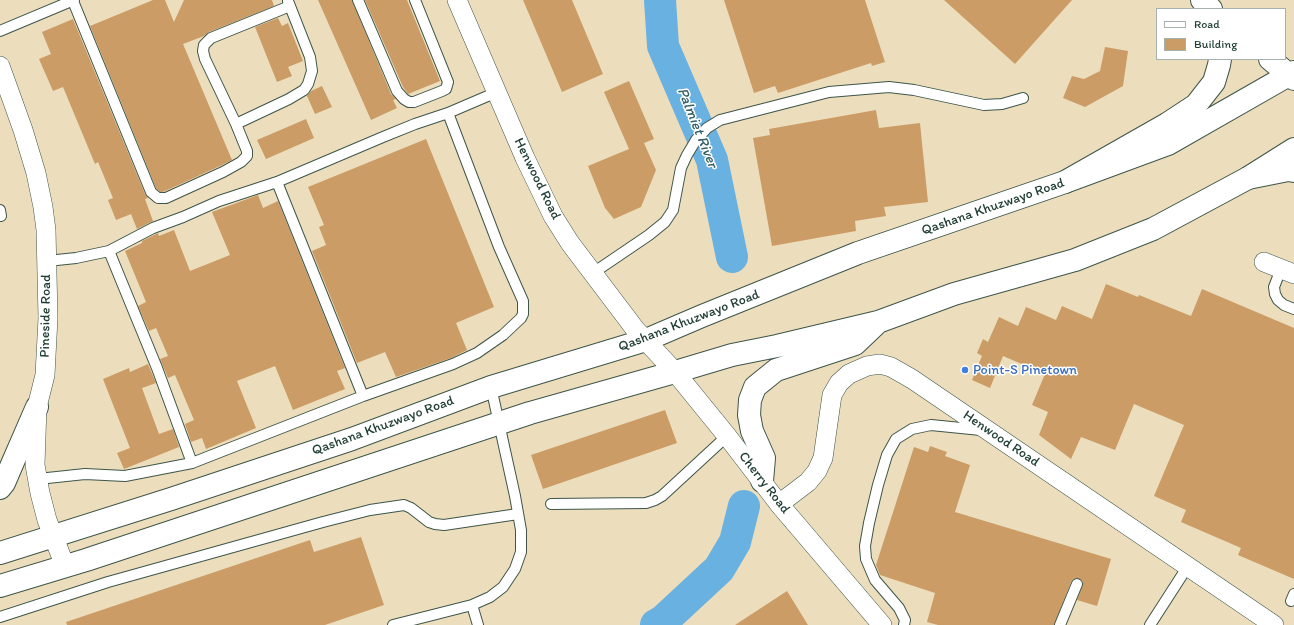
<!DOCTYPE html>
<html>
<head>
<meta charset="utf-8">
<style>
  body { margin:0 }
  #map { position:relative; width:1294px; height:625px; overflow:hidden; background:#ecdebc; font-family:Itim,sans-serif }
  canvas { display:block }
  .legend { position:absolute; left:1156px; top:8px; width:130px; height:52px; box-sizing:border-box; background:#fff; border:1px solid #a5b1ae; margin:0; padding:5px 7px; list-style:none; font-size:12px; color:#1f3d34 }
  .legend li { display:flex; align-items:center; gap:8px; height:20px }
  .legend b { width:20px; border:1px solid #a5b1ae }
</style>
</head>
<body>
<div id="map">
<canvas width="1294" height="625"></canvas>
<ul class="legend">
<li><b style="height:5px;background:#fff"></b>Road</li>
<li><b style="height:11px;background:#cb9c66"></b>Building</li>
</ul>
</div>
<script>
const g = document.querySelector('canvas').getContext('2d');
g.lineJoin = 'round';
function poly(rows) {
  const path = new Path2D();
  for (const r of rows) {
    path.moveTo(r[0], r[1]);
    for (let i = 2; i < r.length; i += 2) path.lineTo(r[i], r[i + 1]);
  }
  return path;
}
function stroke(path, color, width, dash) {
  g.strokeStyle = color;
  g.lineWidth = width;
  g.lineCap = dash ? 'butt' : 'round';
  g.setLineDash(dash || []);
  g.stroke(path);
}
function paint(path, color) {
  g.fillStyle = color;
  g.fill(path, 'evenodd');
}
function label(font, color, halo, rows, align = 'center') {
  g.font = font + ' Itim,sans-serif';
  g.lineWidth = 3;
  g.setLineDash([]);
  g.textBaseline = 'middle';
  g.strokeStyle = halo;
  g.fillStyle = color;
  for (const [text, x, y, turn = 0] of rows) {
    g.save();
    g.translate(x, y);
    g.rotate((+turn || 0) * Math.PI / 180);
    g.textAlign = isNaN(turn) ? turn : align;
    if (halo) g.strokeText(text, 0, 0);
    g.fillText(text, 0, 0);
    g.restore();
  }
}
stroke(poly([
  [660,0,663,46,712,160,732,257],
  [656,625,663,621,719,569,735,542,744,506]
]), '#68b1e0', 32);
paint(poly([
  [153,0,165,0,174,22,184,0,272,0,274,6,209,32,204,36,183,44,232,160,220,166,163,192,160,192,156,188,90,26],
  [318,0,352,0,391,94,396,99,393,100,397,108,371,120],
  [365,0,407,0,440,81,408,94,403,87],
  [523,0,572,0,603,74,562,92],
  [724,0,865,0,885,62,872,66,871,63,778,93,775,86,754,93],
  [944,0,1072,0,1015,64],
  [278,18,282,26,288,23,303,61,288,67,292,76,277,82,255,27],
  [73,19,145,194,148,198,145,199,153,221,137,229,131,214,116,220,108,200,113,198,98,162,95,164,63,87,53,91,39,59,51,54,42,32],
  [1105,47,1128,51,1123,86,1085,107,1063,98,1072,76,1084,79,1100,71],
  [629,81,654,139,644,143,656,170,641,207,614,219,605,208,588,166,629,149,604,92],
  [322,86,332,107,315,114,307,96,311,91],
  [876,110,879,128,920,123,928,202,884,207,886,216,855,221,856,231,772,246,753,138,770,135,769,129],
  [306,119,314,138,266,159,257,140],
  [426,139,494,307,456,323,467,350,451,358,396,377,385,352,357,363,312,251,326,245,319,227,324,225,308,187],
  [258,195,263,208,278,201,345,368,337,371,345,389,293,410,275,366,237,381,256,428,206,449,202,438,191,442,185,424,194,420,175,375,168,378,160,359,168,356,156,328,149,331,138,306,146,302,125,251,142,243,142,241,158,233,159,236,174,230,190,271,230,255,212,212],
  [1106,284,1138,297,1139,295,1191,316,1202,289,1294,328,1294,579,1238,555,1241,548,1181,522,1186,510,1154,496,1184,425,1134,404,1115,450,1081,437,1071,459,1039,435,1048,412,1032,405,1045,374,1003,356,990,388,972,380,982,356,977,353,983,339,988,342,999,317,1018,326,1026,307,1056,320,1062,306,1092,319],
  [148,364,156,383,142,388,159,434,173,429,179,447,124,469,117,453,130,448,103,379,129,368,130,372],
  [665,410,677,443,543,489,531,455],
  [930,446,947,452,945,456,970,465,955,512,1111,559,1097,606,1077,600,1083,584,1082,580,1077,578,1073,579,1071,582,1054,625,938,625,927,622,935,593,880,575,876,565,914,447,928,452],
  [361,537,384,605,325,625,67,625,66,622,310,540,314,552],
  [787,591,808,625,735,625]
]), '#cb9c66');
const service = poly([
  [358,0,397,91,404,99,409,102,414,102,442,91,446,89,448,82,415,0],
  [73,1,151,192,158,198,166,198,223,172,241,162,247,156,247,151,236,124,205,59,203,51,204,45,211,38,290,6],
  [0,31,74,0],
  [236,124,289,99,304,90,308,84,312,71,310,57,288,1],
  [277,182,363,396],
  [0,210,1,216],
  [109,251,157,368,192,463],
  [47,261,76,258,109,251,153,228,183,217,219,201,277,182,383,137,415,124,448,113,497,92],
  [1281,269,1274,287,1275,294,1278,300,1284,305,1294,309],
  [593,273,649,235,665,222,673,210,681,168,687,155,696,140,707,128,720,120,829,92,889,87,914,90,984,105,1002,104,1023,98],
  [38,479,85,474,125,476,192,463,363,396,453,364,477,353,503,335,521,318,523,314,523,301,499,247,448,113],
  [551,504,646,503,655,500,662,496,727,436],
  [1291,601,1294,594],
  [472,605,478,625],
  [0,617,108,582,323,522,370,510,404,505,411,508,429,522,435,524,444,525,518,514],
  [393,625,472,605,490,597,503,587,515,569,521,552,521,530,515,496,491,387],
  [904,625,905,620,899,608,875,580,866,559,865,546,869,523,878,485,887,455,896,439,912,429,931,425,981,430],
  [1060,625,1077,584],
  [1150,625,1188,566]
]);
const minor = poly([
  [457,0,525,158,553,216,570,243,635,329,675,372,727,436,779,504,882,625],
  [0,66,23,130,36,173,43,207,46,230,48,318,45,375,37,407,35,465,40,493,47,520,65,566],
  [1264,262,1294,274],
  [779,504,808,482,817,471,823,458,832,395,839,383,849,374,867,366,880,364,891,367,912,379,1274,625]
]);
const secondary = poly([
  [762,481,764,458,752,431,749,415,750,400,755,387,776,370,855,344,877,323],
  [0,488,4,483,13,462,37,407],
  [0,553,171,499,352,439,491,387,646,340,702,316,858,253,1065,182,1168,144,1294,72],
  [0,586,86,560,530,413,675,372,732,355,777,346,878,322,954,294,1075,260,1153,229,1248,178,1294,149]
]);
const trunk = poly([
  [1202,0,1211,9],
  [1270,59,1294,79],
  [1248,178,1288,170,1294,171],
  [1065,182,1167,124,1196,105,1214,82,1219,65,1220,59]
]);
stroke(service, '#3e5548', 12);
stroke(minor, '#3e5548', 20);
stroke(secondary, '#3e5548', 24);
stroke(trunk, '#3e5548', 24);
stroke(service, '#fff', 10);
stroke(minor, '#fff', 19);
stroke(secondary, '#fff', 22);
stroke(trunk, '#fff', 22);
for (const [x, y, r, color] of [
  [965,370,4,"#3f7fe0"]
]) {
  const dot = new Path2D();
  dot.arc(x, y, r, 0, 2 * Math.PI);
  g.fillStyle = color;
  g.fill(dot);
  stroke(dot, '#fff', 1.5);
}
label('14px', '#1f3d34', '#fff', [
  ["Henwood Road",537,179,64],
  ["Qashana Khuzwayo Road",993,207,-19],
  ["Pineside Road",46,316,-89],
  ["Qashana Khuzwayo Road",689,321,-21],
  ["Qashana Khuzwayo Road",383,426,-20],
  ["Henwood Road",1001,439,34],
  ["Cherry Road",764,483,52]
]);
label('14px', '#366cbe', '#fff', [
  ["Point-S Pinetown",973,370]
], 'left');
label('italic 15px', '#356068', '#fff', [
  ["Palmiet River",697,128,68]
]);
</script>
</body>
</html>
